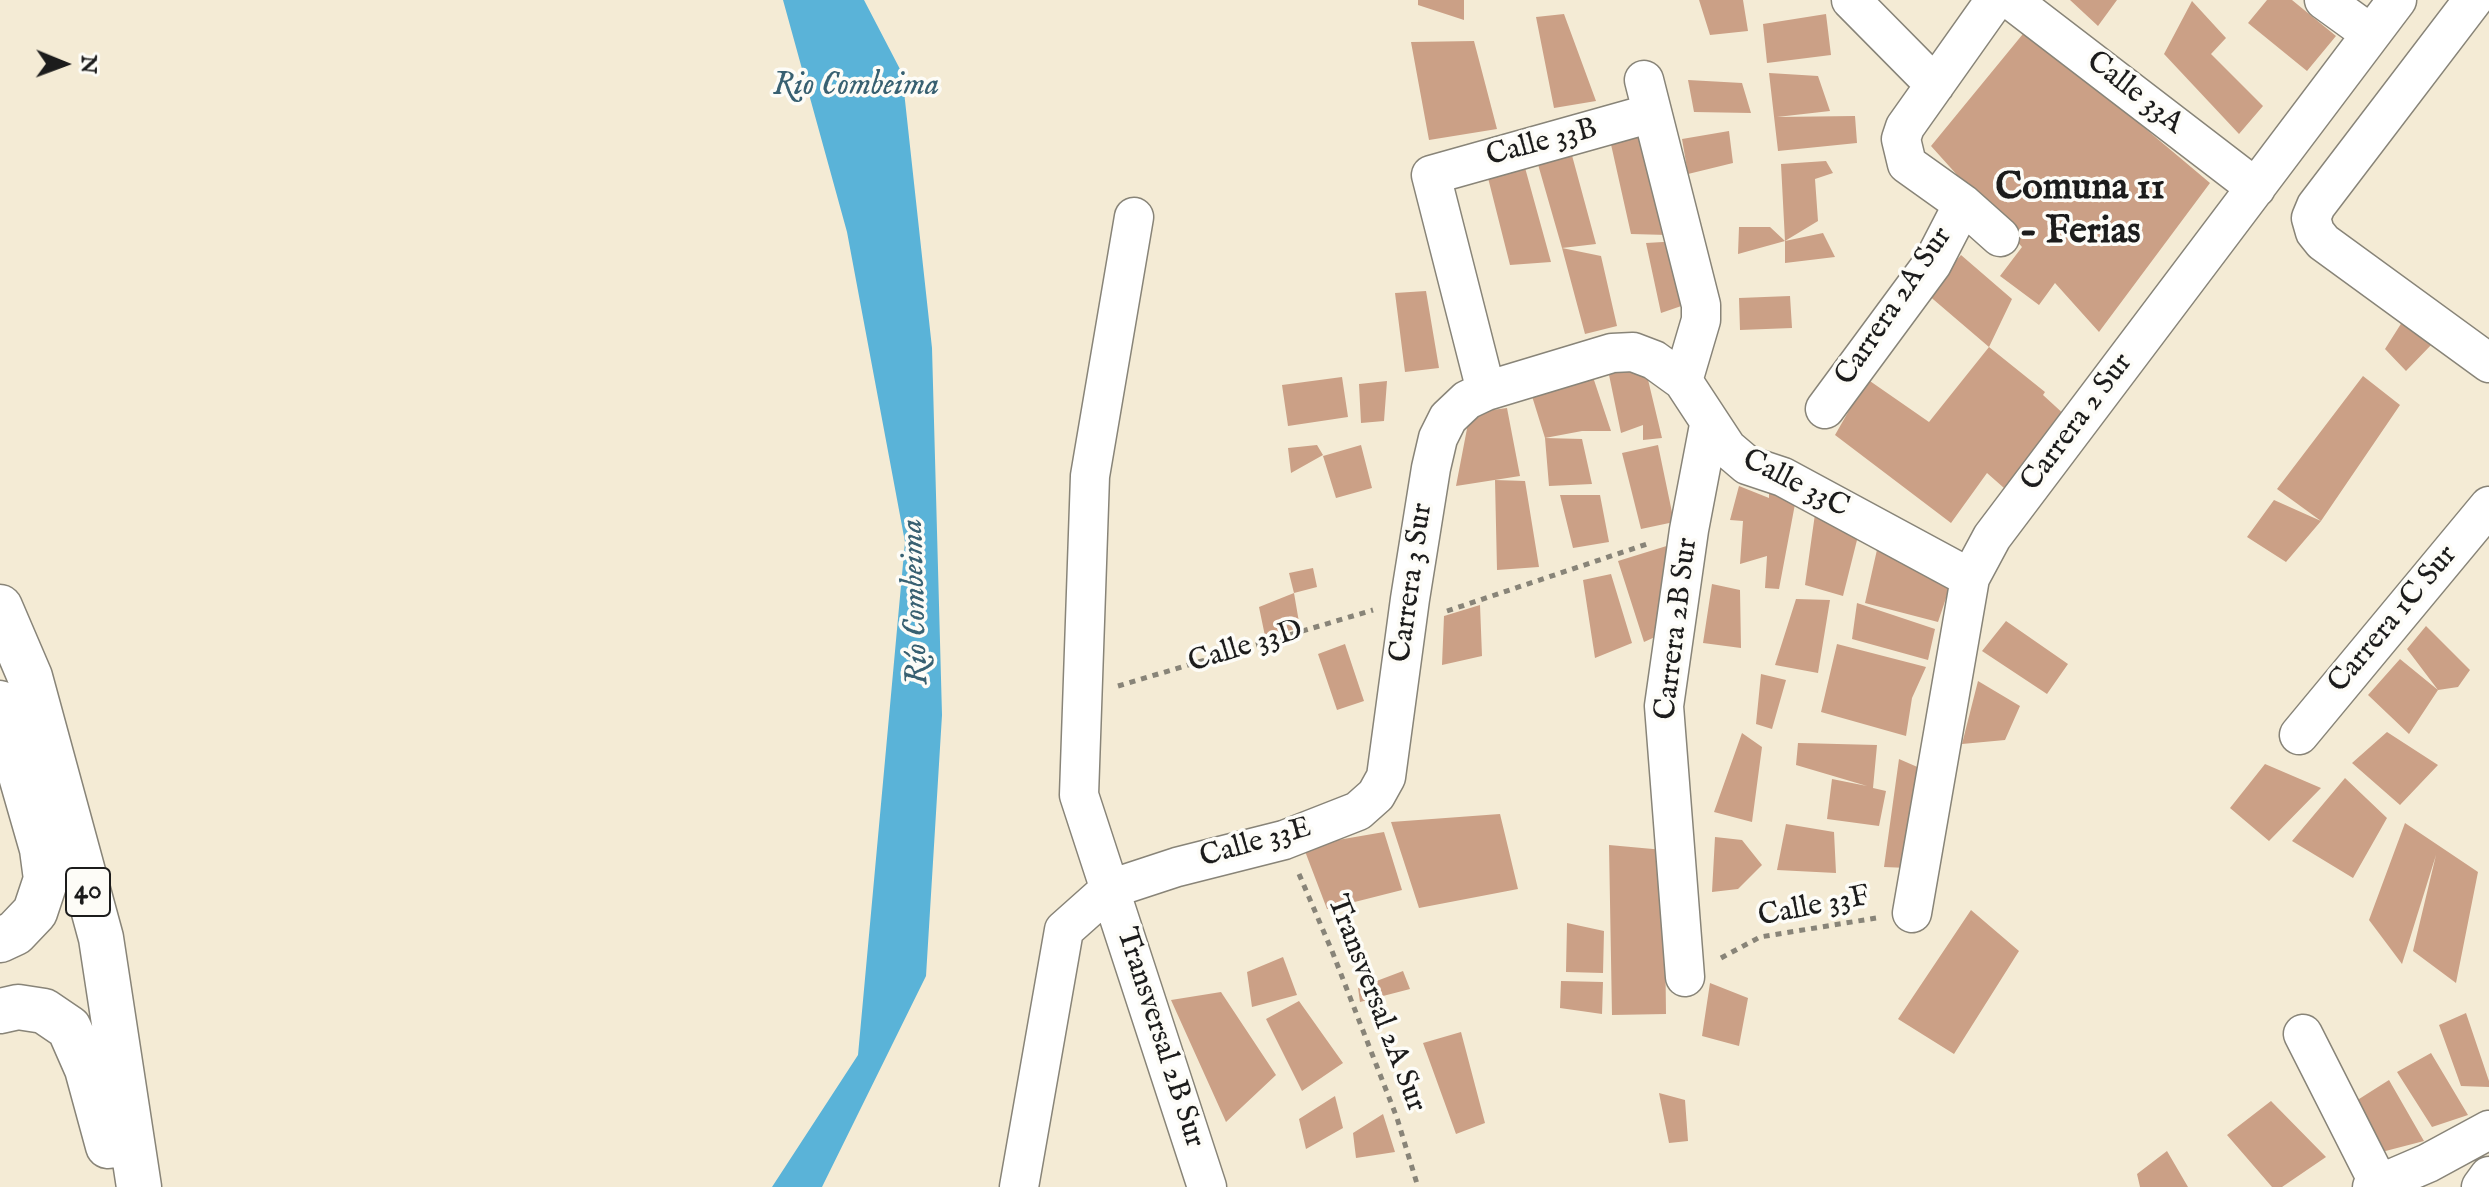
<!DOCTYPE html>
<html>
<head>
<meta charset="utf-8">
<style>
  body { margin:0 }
  #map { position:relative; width:2489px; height:1187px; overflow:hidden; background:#f4ebd5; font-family:"IM FELL English",serif }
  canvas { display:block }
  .north { position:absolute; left:24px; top:24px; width:80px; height:80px; -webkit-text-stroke:6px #fdfcf7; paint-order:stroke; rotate:91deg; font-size:22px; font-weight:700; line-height:32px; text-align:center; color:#1c1c1c }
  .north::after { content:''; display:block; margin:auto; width:28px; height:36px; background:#1c1c1c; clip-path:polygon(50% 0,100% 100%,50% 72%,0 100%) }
</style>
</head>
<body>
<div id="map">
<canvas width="2489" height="1187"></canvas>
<div class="north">N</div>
</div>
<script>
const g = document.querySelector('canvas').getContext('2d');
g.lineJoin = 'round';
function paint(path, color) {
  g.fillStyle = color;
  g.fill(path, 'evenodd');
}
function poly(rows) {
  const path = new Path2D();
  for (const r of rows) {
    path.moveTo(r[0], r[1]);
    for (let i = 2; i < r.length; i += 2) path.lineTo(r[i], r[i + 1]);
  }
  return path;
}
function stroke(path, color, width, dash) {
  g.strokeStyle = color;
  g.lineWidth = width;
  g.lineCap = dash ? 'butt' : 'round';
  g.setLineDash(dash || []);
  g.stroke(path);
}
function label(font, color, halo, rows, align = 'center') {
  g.font = font + ' "IM FELL English",serif';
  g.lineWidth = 7;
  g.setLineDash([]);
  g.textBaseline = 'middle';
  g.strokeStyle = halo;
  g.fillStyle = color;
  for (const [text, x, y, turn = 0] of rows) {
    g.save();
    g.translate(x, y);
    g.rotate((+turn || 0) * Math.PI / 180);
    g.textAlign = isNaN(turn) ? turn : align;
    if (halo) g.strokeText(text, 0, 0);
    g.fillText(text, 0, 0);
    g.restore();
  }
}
paint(poly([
  [783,0,864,0,902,73,932,348,942,715,926,976,822,1187,772,1187,858,1055,905,542,847,232]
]), '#5ab3d8');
paint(poly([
  [1418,0,1464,0,1464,20,1418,5],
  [1699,0,1743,0,1748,31,1710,35],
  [2070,0,2117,0,2098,26],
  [2267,0,2292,0,2336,36,2307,71,2248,23],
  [2192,1,2226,38,2211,54,2263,106,2239,134,2164,54],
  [1564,14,1596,101,1554,108,1536,17],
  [1826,14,1831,55,1767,63,1763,24],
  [2027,29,2210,183,2099,332,2055,283,2039,305,2000,276,2022,247,1931,146],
  [1474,41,1497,129,1429,140,1411,42],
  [1769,73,1818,76,1830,111,1777,117,1855,116,1857,143,1778,151],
  [1688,80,1742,83,1751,113,1694,112],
  [1608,131,1641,137,1668,235,1631,234],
  [1729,131,1733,163,1688,174,1682,139],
  [1570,148,1596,244,1562,248,1535,154],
  [1826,161,1833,173,1815,179,1818,221,1785,241,1781,164],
  [1524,164,1551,262,1510,265,1486,170],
  [1739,227,1770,227,1785,241,1738,254],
  [1823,233,1835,257,1785,263,1785,241],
  [1680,241,1693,302,1661,313,1646,243],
  [1562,248,1601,256,1617,326,1585,334],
  [1961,255,2012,299,1989,347,1927,294],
  [1426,291,1439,368,1405,372,1395,293],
  [1790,296,1792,328,1740,330,1739,298],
  [2404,319,2433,343,2406,371,2385,349],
  [1989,347,2045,392,2043,395,2067,417,2004,488,1987,473,1951,523,1835,435,1867,379,1929,422],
  [1644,363,1662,438,1643,440,1643,425,1621,433,1608,370],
  [2363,376,2400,405,2321,521,2277,489],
  [1342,377,1348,417,1288,426,1282,385],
  [1593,377,1611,431,1582,431,1545,438,1531,393],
  [1387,381,1384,421,1361,423,1359,384],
  [1507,408,1520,476,1456,486,1470,413],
  [1545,438,1582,439,1592,484,1549,486],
  [1317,445,1323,455,1291,473,1288,448],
  [1361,445,1372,488,1336,498,1323,456],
  [1658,445,1674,522,1641,529,1622,453],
  [1495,480,1525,481,1539,567,1497,570],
  [1739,486,1769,498,1769,488,1795,504,1779,589,1765,588,1767,556,1740,564,1743,521,1730,520],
  [1560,495,1600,495,1609,542,1573,548],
  [2274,500,2321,521,2286,562,2247,537],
  [1815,514,1860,528,1843,596,1805,585],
  [1881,532,1952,580,1938,622,1865,603],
  [1673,544,1666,632,1644,642,1618,561],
  [1313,568,1317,587,1294,593,1289,573],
  [1611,574,1632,643,1595,658,1583,580],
  [1712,584,1740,590,1741,648,1703,643],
  [1294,593,1300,628,1265,636,1259,607],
  [1796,599,1830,600,1818,673,1775,665],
  [1857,603,1935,629,1928,660,1852,639],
  [1480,605,1482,656,1442,665,1444,616],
  [2006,621,2068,664,2047,694,1982,651],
  [2426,626,2470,670,2458,687,2438,690,2407,649],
  [1345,644,1364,701,1337,710,1318,654],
  [1837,644,1926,667,1912,698,1906,736,1821,712],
  [2400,659,2438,690,2409,734,2368,695],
  [1761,674,1786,680,1772,729,1756,724],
  [1978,681,2020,706,2005,740,1962,744],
  [2387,732,2438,765,2400,805,2352,763],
  [1742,733,1762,747,1752,822,1714,812],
  [1798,743,1877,745,1873,788,1886,791,1879,826,1827,819,1832,779,1867,786,1796,765],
  [1899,759,1922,769,1908,868,1884,867],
  [2265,764,2321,788,2269,841,2230,808],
  [2345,778,2387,818,2353,878,2292,841],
  [1500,814,1518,889,1419,908,1391,822],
  [2405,823,2478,872,2456,983,2413,951,2436,855,2402,964,2369,920],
  [1786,824,1834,832,1836,873,1777,870],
  [1384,832,1402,890,1327,909,1303,846],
  [1715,837,1742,840,1762,865,1738,889,1712,892],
  [1609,845,1664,850,1666,1014,1612,1015],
  [1971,910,2019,951,1954,1054,1898,1019],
  [1567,923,1604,931,1603,973,1566,972],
  [1283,957,1297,995,1252,1007,1247,972],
  [1403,971,1410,989,1360,1002,1358,988],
  [1561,981,1603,982,1602,1014,1560,1008],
  [1710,983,1748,998,1739,1046,1702,1036],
  [1221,992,1276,1075,1226,1122,1171,1000],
  [1299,1001,1343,1063,1302,1091,1266,1019],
  [2466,1013,2489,1081,2489,1087,2461,1086,2439,1025],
  [1461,1032,1485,1123,1456,1134,1423,1043],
  [2431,1053,2468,1115,2432,1127,2397,1072],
  [2389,1080,2424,1141,2374,1154,2348,1106],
  [1659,1093,1685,1100,1688,1141,1669,1143],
  [1335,1096,1343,1128,1306,1149,1299,1119],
  [2271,1101,2326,1157,2282,1187,2272,1187,2227,1135],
  [1383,1114,1395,1152,1356,1158,1353,1133],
  [2167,1151,2188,1187,2140,1187,2137,1174]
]), '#cba086');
const street = poly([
  [1851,0,1935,85],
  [1995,0,1905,127,1901,139,1907,164,1963,204,2000,237],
  [2011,0,2256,188],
  [2324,0,2371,34],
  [2473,0,2316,206,2311,218,2315,232,2323,242,2489,363],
  [1644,80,1701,305,1701,320,1683,381],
  [1134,217,1090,476,1079,795,1207,1187],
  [1486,391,1431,175,1652,113],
  [1825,409,1932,264,1963,204],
  [2299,735,2489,506],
  [1912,913,1970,578,1992,537,2397,0],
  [1685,977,1664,706,1689,530,1709,425],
  [2303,1034,2379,1184],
  [1019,1187,1064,930,1110,889,1177,867,1284,840,1358,811,1376,795,1386,777,1410,599,1431,468,1438,438,1448,418,1467,400,1486,391,1612,353,1633,352,1654,360,1683,381,1727,448,1747,465,1783,477,1970,578],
  [2372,1187,2428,1163,2489,1130],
  [2481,1187,2489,1176]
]);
const highway = poly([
  [0,607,30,677,101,938,139,1187],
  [0,703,42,849,46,879,35,912,15,933,0,940],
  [0,1011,18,1007,44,1011,69,1028,87,1069,108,1146]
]);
stroke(street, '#888478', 41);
stroke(highway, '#888478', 47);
stroke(poly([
  [1447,611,1650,543],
  [1118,686,1373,610],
  [1299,874,1332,951,1397,1118,1418,1187],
  [1721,958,1760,937,1876,918]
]), '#888478', 5, [6, 6]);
stroke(street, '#fff', 38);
stroke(highway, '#fff', 44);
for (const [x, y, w] of [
  [88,892,44]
]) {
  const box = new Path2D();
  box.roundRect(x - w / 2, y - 24, w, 48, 6);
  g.fillStyle = '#fdfcf7';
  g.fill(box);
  stroke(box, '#1c1c1c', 2);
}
label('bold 28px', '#1c1c1c', null, [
  ["40",88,892]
]);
label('30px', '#1c1c1c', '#fdfcf7', [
  ["Calle 33A",2134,94,38],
  ["Calle 33B",1542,144,-15],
  ["Carrera 2A Sur",1895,307,-56],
  ["Carrera 2 Sur",2078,423,-53],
  ["Calle 33C",1795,485,27],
  ["Carrera 3 Sur",1413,583,-82],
  ["Carrera 1C Sur",2394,620,-50],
  ["Carrera 2B Sur",1678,629,-83],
  ["Calle 33D",1246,648,-17],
  ["Calle 33E",1256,844,-16],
  ["Calle 33F",1814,908,-11],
  ["Transversal 2A Sur",1375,1004,69],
  ["Transversal 2B Sur",1159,1038,72]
]);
label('italic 32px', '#386071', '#fdfcf7', [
  ["Rio Combeima",856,87],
  ["Río Combeima",917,602,-92]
]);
label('bold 38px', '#1c1c1c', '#fdfcf7', [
  ["Comuna 11",2080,190],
  ["- Ferias",2080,234]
]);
</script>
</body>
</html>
